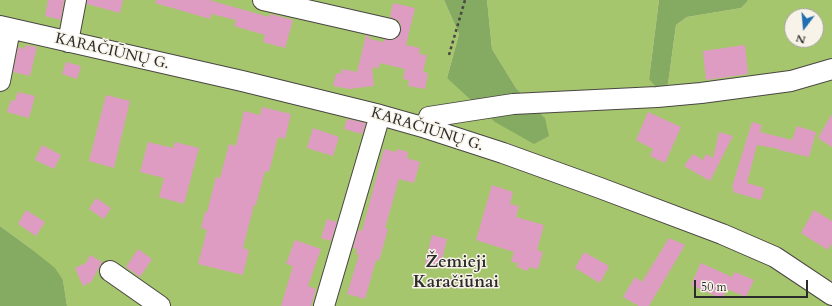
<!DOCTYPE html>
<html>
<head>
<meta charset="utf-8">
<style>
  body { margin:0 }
  #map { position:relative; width:832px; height:306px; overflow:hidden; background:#f4e2ca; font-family:Cardo,serif }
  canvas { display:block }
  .north { position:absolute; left:784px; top:8px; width:40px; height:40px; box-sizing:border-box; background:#f7f3e8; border:1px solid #a5a39c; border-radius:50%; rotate:196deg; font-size:11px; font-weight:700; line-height:16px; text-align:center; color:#2b2b2b }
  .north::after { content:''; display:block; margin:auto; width:14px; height:18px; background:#1f6fb2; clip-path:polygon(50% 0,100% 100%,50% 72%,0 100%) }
  .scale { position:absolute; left:694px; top:280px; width:114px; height:18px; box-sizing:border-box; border:2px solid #2b2b2b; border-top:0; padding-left:5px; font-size:12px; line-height:14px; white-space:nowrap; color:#2b2b2b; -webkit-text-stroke:3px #f7f3e8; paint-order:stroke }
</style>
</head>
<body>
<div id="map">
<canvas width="832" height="306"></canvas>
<div class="north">N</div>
<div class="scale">50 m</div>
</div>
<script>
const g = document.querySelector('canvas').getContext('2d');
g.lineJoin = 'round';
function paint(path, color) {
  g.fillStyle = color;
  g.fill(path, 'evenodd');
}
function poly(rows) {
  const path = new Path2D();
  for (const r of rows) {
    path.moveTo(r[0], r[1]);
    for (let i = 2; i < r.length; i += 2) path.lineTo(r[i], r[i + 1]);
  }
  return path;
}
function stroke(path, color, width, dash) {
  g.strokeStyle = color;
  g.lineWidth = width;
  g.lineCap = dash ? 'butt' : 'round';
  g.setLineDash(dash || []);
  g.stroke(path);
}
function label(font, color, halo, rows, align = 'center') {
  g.font = font + ' Cardo,serif';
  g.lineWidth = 3;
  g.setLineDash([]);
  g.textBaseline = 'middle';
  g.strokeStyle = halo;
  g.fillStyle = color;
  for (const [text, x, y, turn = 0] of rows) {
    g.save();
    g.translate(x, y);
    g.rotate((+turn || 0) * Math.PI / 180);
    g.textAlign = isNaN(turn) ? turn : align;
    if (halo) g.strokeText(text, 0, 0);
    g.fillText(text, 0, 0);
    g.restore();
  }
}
paint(poly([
  [0,0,444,0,459,34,447,78,545,118,516,88,492,49,487,0,659,0,649,79,668,84,676,25,687,17,741,8,747,2,748,0,832,0,832,306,67,306,63,280,30,248,0,226],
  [792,16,816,16,816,40,792,40]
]), '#a6c66e');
paint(poly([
  [444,0,487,0,492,49,516,88,545,118,549,136,534,144,495,122,447,78,459,34],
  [659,0,748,0,747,2,741,8,687,17,676,25,668,84,657,88,649,79],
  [0,226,30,248,55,268,63,280,67,306,0,306]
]), '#84ab61');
paint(poly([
  [48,0,64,0,61,20,45,16],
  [87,0,123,0,120,13,87,4],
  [156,0,209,0,269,17,270,14,293,20,285,48,263,42,265,35,234,26,236,20,211,14,210,19,155,3],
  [393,3,415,8,406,45,420,48,419,54,427,55,423,72,428,73,425,89,408,86,409,80,403,79,405,69,380,63,378,69,372,67,374,86,349,89,333,86,336,73,341,74,342,69,357,72,366,35,369,36,370,41,370,39,384,42,384,39,393,40,399,36,401,31,401,25,398,20,390,17],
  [25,45,37,47,30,76,13,72,18,47,25,49],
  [745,45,748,74,706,80,703,51],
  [66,62,81,66,77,79,62,74],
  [18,92,35,96,29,118,7,112,11,100,15,101],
  [106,95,130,101,114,168,89,161],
  [262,107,291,114,285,139,278,137,269,172,265,171,256,205,254,205,243,248,249,250,243,275,198,264,207,230,201,228,205,212,207,212,216,177,220,178,229,144,236,146,244,111,260,115],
  [648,112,681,127,665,163,650,156,653,149,636,140],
  [832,114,832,147,818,138],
  [347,119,366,123,362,134,344,129],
  [752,122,762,125,760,132,792,140,797,126,816,132,809,157,779,150,779,149,757,145,747,183,764,188,761,200,733,192,734,189,732,187],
  [313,128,339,137,333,156,307,148],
  [719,132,733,136,710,181,684,166,693,154,703,160,706,154,713,158],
  [148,142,173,148,175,142,199,148,184,204,159,197,164,178,140,172],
  [42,145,61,155,54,169,35,160],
  [384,149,396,152,397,149,408,152,407,158,420,162,414,183,399,179,385,228,388,229,379,261,376,260,365,299,347,294,359,255,356,254,357,249,353,248,358,230,362,231],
  [492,185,513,192,510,204,519,206,516,217,544,225,537,250,543,252,538,269,529,267,528,271,517,267,518,263,511,262,514,252,476,240],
  [96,198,111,208,104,219,89,209],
  [26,210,45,222,36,236,18,224],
  [814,210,832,221,832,243,828,250,801,233],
  [327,219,337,222,331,241,321,238],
  [432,235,447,239,440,267,425,263],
  [669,238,685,245,649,306,639,306,623,297,635,277,642,282],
  [295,240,321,249,308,286,316,289,311,306,281,306,293,266,286,264],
  [138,249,152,259,140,277,126,267],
  [584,252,609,266,600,283,575,268],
  [90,255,102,262,91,282,83,286,75,268,86,263],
  [701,263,732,277,735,272,754,280,746,297,727,289,722,299,691,285]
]), '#df9cc2');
const minor = poly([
  [263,0,390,29],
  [0,26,242,81,380,115,426,128,503,153,600,188,722,234,775,257,832,295],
  [68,42,76,0],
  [0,81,10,29],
  [426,128,429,117,513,104,657,97,701,93,791,81,832,69],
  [110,271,160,306],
  [324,306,380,115]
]);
stroke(minor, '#494643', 22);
stroke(poly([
  [449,55,465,0]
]), '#494643', 2.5, [3, 3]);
stroke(minor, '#fff', 20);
label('15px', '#2b2b2b', '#f7f3e8', [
  ["KARAČIŪNŲ G.",112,52,13],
  ["KARAČIŪNŲ G.",427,130,17]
]);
label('bold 17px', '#2b2b2b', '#f7f3e8', [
  ["Žemieji",456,263],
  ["Karačiūnai",456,283]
]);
</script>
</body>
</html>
